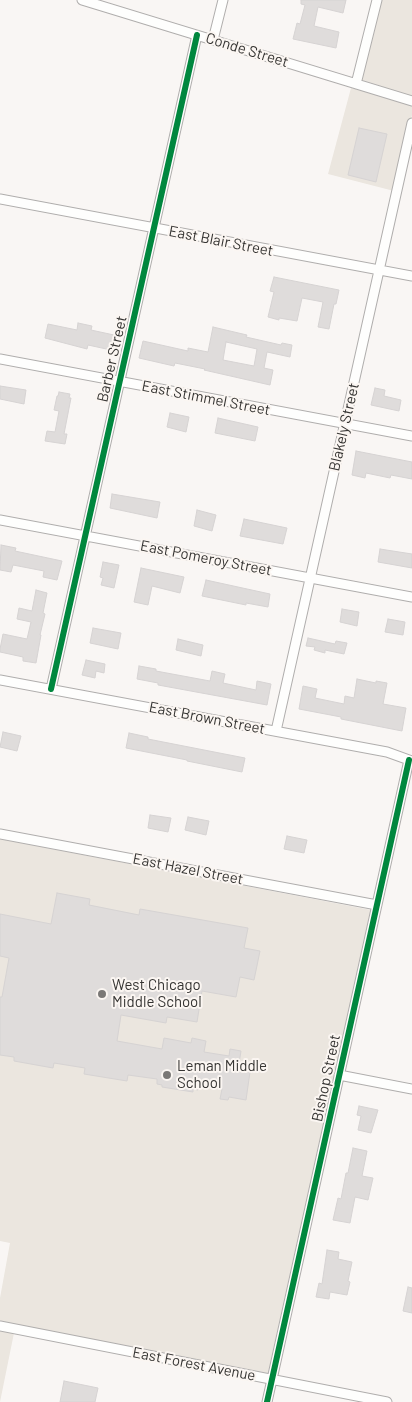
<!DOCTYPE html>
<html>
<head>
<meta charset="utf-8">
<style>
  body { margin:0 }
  canvas { display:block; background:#f9f6f4 }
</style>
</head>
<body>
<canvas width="412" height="1402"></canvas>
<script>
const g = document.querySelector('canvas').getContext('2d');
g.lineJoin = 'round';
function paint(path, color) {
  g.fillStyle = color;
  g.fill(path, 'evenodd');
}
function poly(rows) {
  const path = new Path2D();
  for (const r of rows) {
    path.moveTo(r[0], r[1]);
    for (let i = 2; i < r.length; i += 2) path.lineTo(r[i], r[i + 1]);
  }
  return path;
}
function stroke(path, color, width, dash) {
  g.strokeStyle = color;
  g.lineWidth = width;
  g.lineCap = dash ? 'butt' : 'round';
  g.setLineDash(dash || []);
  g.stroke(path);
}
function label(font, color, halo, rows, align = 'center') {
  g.font = font + ' Barlow,sans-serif';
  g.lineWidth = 4;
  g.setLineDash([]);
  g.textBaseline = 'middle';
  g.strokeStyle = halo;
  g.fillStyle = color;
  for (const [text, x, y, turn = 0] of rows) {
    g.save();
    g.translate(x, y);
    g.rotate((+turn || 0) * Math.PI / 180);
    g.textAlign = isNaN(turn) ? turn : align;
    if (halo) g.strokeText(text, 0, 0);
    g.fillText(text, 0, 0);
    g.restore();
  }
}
paint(poly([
  [379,0,412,0,412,99,359,83],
  [351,88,412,104,412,115,394,191,328,174],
  [0,839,371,910,268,1373,0,1322,0,1298,10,1243,0,1241],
  [0,1331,14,1333,0,1402]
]), '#ebe6df');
const building = poly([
  [301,0,346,0,343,13,318,7,314,26,339,32,336,48,293,39,297,23,300,24,305,5,301,4,301,0],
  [359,128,387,134,376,182,348,175,359,128],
  [274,277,339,290,336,304,334,304,329,329,318,327,323,302,302,298,297,321,279,318,279,320,268,317,274,292,270,291,274,277],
  [78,323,92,326,91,330,114,335,111,350,88,345,87,349,45,338,48,324,77,330,78,323],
  [213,327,247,335,246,337,281,345,282,343,292,345,290,357,267,352,264,368,273,370,270,385,204,370,205,369,175,363,174,366,139,358,143,341,188,351,188,348,208,352,213,327],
  [226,342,257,349,254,366,223,360,226,342],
  [0,386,26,390,24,404,0,399,0,386],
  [375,388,385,390,384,396,401,400,399,411,371,405,375,388],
  [59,392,70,394,69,398,71,398,64,434,67,434,65,444,45,441,47,431,55,432,59,411,54,410,57,396,58,396,59,392],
  [170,413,189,417,186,432,167,427,170,413],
  [218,418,258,427,255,441,215,433,218,418],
  [356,451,412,462,412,479,391,475,390,478,366,473,365,478,352,475,356,451],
  [112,494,160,502,157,518,110,508,112,494],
  [197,510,216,515,212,531,194,526,197,510],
  [244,519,287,528,283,544,240,536,244,519],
  [1,545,16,548,15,551,62,561,57,580,43,577,44,571,13,565,11,572,0,570,1,545],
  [380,549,412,554,412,568,378,562,380,549],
  [103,562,119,565,114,588,101,585,103,578,100,577,103,562],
  [141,568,184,577,180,593,152,586,148,605,134,602,141,568],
  [206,580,270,594,268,607,246,603,246,605,202,596,206,580],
  [36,590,47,593,43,613,45,614,40,635,41,635,36,663,23,661,23,657,0,652,0,649,3,634,27,639,31,622,17,619,19,608,32,611,36,590],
  [342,609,359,612,357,626,340,622,342,609],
  [388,619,405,622,403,635,385,632,388,619],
  [93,628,121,633,118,649,90,643,93,628],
  [308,638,335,644,336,641,347,643,344,654,325,650,325,653,314,650,315,647,306,646,308,638],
  [178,639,203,645,201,656,176,650,178,639],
  [86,660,105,664,104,673,96,671,95,678,82,675,86,660],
  [139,666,156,669,156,671,210,681,212,671,225,674,223,683,256,690,257,681,271,684,267,705,158,685,158,683,137,679,139,666],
  [357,679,376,683,376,681,387,683,383,704,406,708,402,731,341,719,341,717,299,709,303,686,317,689,315,698,344,704,345,696,354,698,357,679],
  [3,732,21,736,17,751,0,747,3,732],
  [129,733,148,737,148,739,245,758,242,772,187,761,187,760,126,748,129,733],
  [150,815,171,818,168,832,148,828,150,815],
  [188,817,209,821,206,835,185,830,188,817],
  [287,836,307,840,304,853,284,849,287,836],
  [57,893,90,899,89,905,139,915,140,909,248,928,244,948,260,951,254,980,240,977,236,997,202,991,197,1022,167,1017,166,1023,121,1015,117,1041,162,1049,164,1038,191,1043,192,1038,206,1041,204,1052,229,1056,230,1049,241,1051,238,1070,250,1072,246,1100,229,1097,228,1100,220,1099,222,1089,199,1085,198,1090,193,1089,193,1092,162,1087,162,1085,157,1084,157,1079,128,1075,127,1081,84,1074,85,1068,54,1063,53,1068,14,1061,14,1057,0,1055,0,997,2,997,9,958,0,956,0,914,51,924,57,893],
  [359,1106,378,1110,371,1133,358,1130,361,1116,357,1115,359,1106],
  [353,1148,367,1151,362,1176,373,1178,368,1200,355,1197,350,1223,333,1220,338,1198,341,1199,346,1173,348,1173,353,1148],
  [327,1250,339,1252,338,1259,352,1262,348,1281,350,1282,347,1295,330,1292,329,1299,316,1297,319,1283,322,1284,327,1250],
  [408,1287,412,1288,412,1313,403,1311,408,1287],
  [64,1381,98,1388,95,1402,60,1402,64,1381]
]);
paint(building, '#dfdcdb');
stroke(building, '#d6d3d3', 1);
const minor = poly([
  [82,0,412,101],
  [213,40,223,0],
  [356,84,377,0],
  [0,199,412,276],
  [0,359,412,436],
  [0,520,412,597],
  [0,680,387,752,412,761],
  [51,689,197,35],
  [276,731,412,123],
  [0,834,377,905],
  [339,1075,412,1089],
  [0,1326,387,1402],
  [267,1402,409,760]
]);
stroke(minor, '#b0aead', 11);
stroke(minor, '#fefefd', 9);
stroke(poly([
  [51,689,197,35],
  [267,1402,409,760]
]), '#00873e', 6);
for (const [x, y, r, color] of [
  [102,994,5,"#7a7876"],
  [167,1075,5,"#7a7876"]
]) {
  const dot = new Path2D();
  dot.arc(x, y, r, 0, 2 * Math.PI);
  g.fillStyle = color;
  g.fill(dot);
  stroke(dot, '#fbf6f2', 2);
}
label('15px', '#353432', '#fbf6f2', [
  ["Conde Street",247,50,17],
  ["East Blair Street",221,241,11],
  ["Barber Street",112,359,-77],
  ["East Stimmel Street",206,398,11],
  ["Blakely Street",344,427,-77],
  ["East Pomeroy Street",206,558,11],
  ["East Brown Street",207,718,11],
  ["East Hazel Street",188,869,11],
  ["Bishop Street",326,1078,-78],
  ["East Forest Avenue",194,1364,11]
]);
label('15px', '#353432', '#fbf6f2', [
  ["West Chicago",112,985],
  ["Middle School",112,1002],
  ["Leman Middle",177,1066],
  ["School",177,1083]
], 'left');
</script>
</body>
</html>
